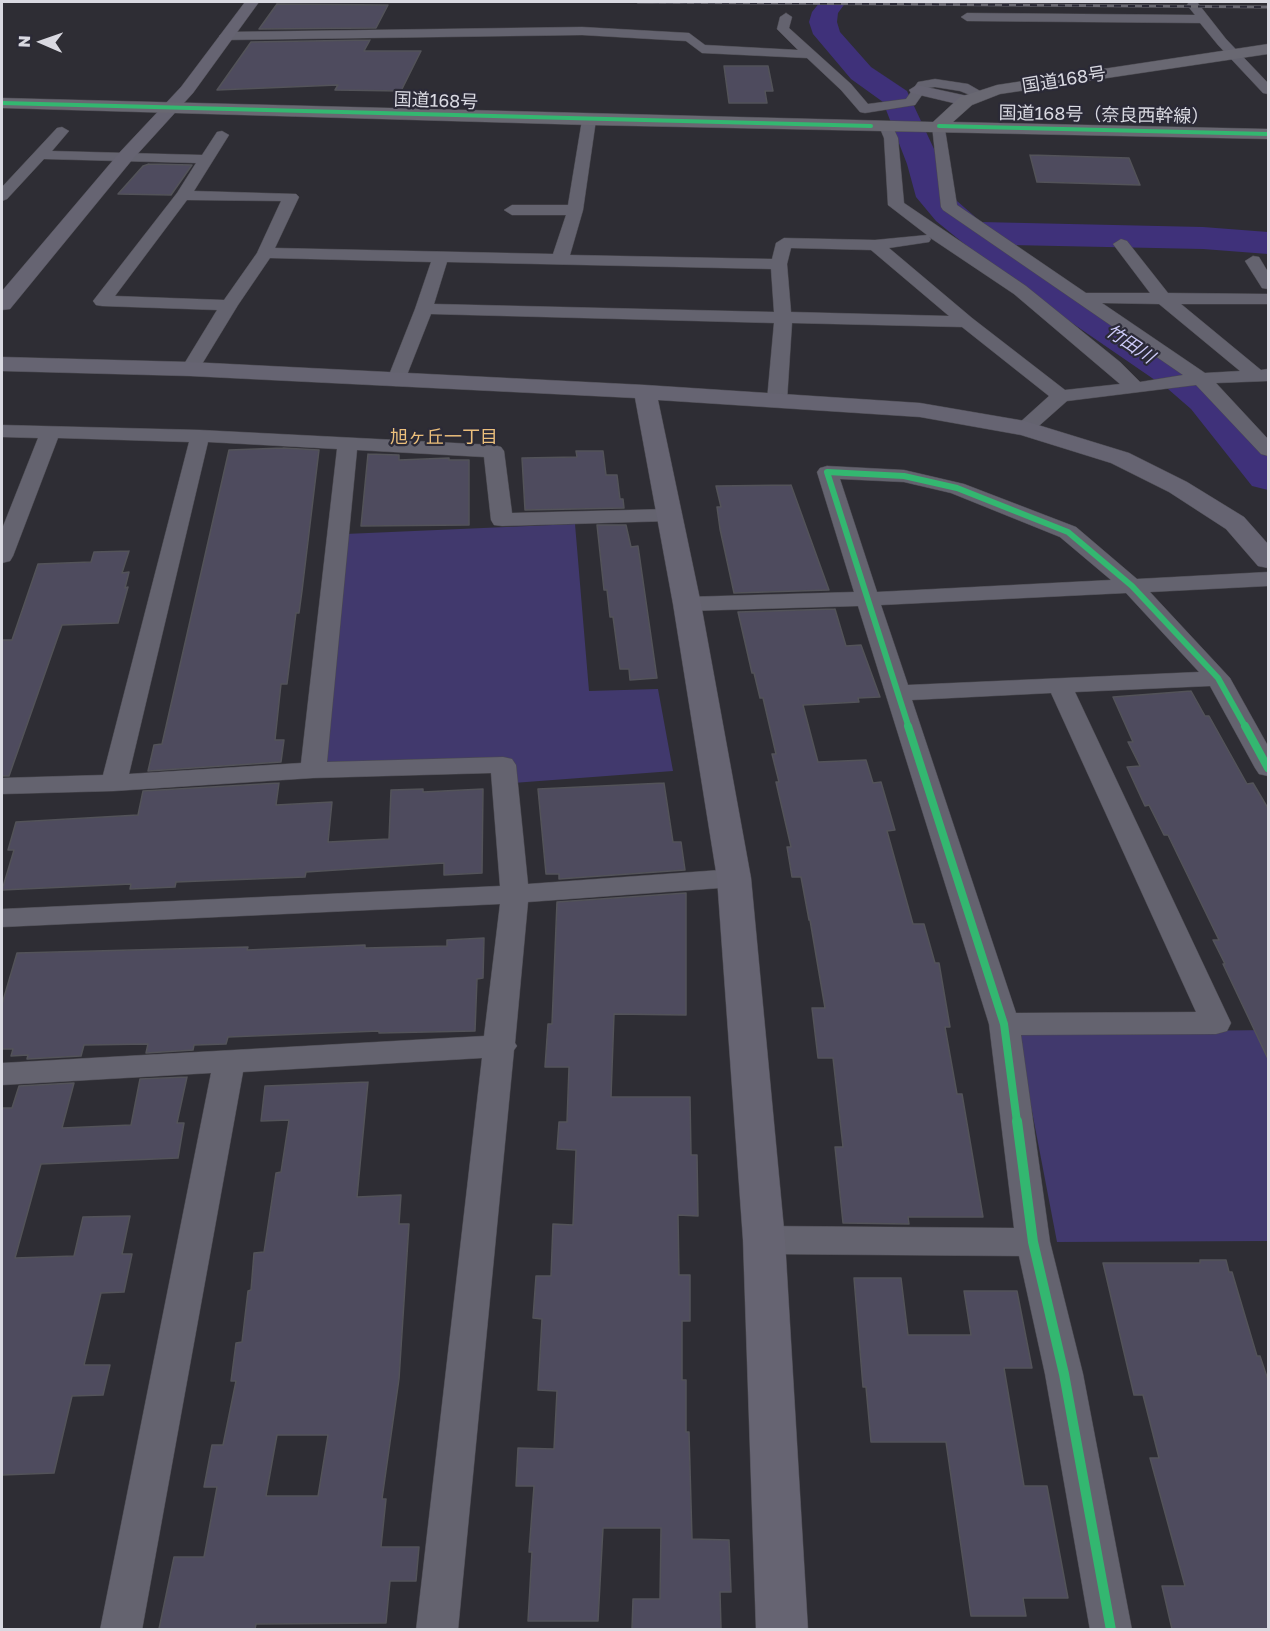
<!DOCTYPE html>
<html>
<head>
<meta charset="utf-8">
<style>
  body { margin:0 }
  #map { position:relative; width:1270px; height:1631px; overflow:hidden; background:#2e2d34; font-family:"Golos Text",sans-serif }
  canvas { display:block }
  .frame { position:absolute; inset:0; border:3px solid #d9d9e1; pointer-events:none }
  .north { position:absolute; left:12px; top:12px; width:60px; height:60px; -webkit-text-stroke:4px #2b2a37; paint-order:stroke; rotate:272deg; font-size:16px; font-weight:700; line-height:24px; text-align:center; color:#d9d9e1 }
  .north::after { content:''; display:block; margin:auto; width:21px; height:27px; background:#d9d9e1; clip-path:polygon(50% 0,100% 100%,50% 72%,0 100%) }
</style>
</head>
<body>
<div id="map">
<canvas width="1270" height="1631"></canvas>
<div class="frame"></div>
<div class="north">N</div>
</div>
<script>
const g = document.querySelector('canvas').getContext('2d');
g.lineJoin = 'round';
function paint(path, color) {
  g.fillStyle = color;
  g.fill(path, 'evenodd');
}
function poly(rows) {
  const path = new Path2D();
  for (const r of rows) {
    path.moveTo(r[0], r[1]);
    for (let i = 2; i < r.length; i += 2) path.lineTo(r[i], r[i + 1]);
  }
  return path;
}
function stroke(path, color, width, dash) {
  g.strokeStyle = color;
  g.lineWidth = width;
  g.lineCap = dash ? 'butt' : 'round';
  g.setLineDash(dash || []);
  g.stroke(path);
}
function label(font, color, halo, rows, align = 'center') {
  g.font = font + ' "Golos Text","Noto Sans JP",sans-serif';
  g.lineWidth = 4.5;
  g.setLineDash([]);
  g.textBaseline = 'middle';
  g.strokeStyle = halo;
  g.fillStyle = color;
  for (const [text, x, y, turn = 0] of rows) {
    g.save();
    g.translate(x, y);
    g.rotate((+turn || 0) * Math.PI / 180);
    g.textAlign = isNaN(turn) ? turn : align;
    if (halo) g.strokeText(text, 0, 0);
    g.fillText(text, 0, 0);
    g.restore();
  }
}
paint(poly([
  [575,524,589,691,658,689,673,771,513,783,508,760,320,767,345,534],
  [1268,1030,1268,1241,1057,1242,1017,1033]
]), '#41396d');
paint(poly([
  [820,2,846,2,838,13,837,22,840,32,871,67,907,91,941,164,949,194,981,222,1203,227,1268,232,1268,254,1203,249,1010,245,1198,371,1221,391,1268,447,1268,490,1252,486,1191,409,1168,389,1005,277,936,221,916,197,907,164,883,102,851,79,813,34,809,22,812,12,820,2]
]), '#3f317a');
const building = poly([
  [277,4,388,5,376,28,259,29,277,4],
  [370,40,364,51,421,51,401,91,335,90,338,85,217,90,251,42,370,40],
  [724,66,768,66,773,91,765,91,767,103,729,103,724,66],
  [1030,155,1129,158,1140,185,1037,182,1030,155],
  [149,164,192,165,171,195,118,194,143,166,149,164],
  [283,448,319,450,302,591,299,613,296,613,287,684,281,684,275,740,284,740,281,762,148,771,154,745,162,744,229,450,283,448],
  [576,451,603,451,606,475,617,475,620,499,623,499,624,508,525,510,522,458,577,457,576,451],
  [368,454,399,455,399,460,449,458,449,460,469,460,469,525,361,526,368,454],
  [791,485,829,590,734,593,720,529,717,507,721,507,716,486,791,485],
  [597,525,626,525,631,547,638,546,657,678,630,680,629,669,620,669,613,617,610,617,607,590,604,590,597,525],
  [129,551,122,573,129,572,125,588,128,587,118,623,62,625,9,776,2,776,2,640,12,640,38,564,91,562,94,552,129,551],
  [835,609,846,646,861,645,880,697,858,698,859,702,803,705,818,762,866,760,873,783,881,782,895,830,887,831,913,924,924,924,935,963,939,963,950,1027,945,1027,957,1094,962,1094,983,1217,908,1217,909,1224,843,1223,835,1147,843,1147,833,1058,818,1058,812,1008,825,1008,810,920,809,920,801,877,792,877,787,847,791,847,776,782,779,782,772,754,776,754,763,698,760,698,754,673,752,673,738,612,835,609],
  [1191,691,1205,716,1209,716,1247,784,1253,783,1269,810,1269,1061,1223,964,1225,964,1213,940,1219,940,1168,835,1164,835,1149,805,1145,806,1127,767,1140,766,1128,742,1133,742,1113,697,1191,691],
  [279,783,276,805,332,802,328,842,389,839,391,790,423,789,423,792,483,789,482,873,444,875,444,863,306,872,305,877,176,882,175,887,130,889,131,884,2,890,14,850,8,850,16,822,138,815,143,791,279,783],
  [664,783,673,842,681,842,685,870,559,879,559,874,546,874,538,789,664,783],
  [686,893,686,1015,614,1014,611,1097,690,1097,691,1155,697,1155,698,1216,678,1215,679,1275,690,1275,690,1321,682,1321,682,1380,686,1380,686,1432,689,1432,692,1539,729,1540,731,1592,720,1592,721,1629,632,1629,633,1599,660,1599,661,1528,603,1528,598,1621,528,1621,532,1552,529,1552,534,1486,516,1486,518,1448,554,1449,557,1391,538,1390,542,1319,533,1318,536,1276,551,1276,553,1224,573,1225,576,1150,557,1149,559,1122,567,1122,569,1067,545,1067,548,1024,552,1024,557,902,686,893],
  [484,938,483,978,477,979,475,1031,379,1033,379,1031,228,1037,226,1044,194,1045,193,1050,146,1053,148,1044,84,1045,81,1056,27,1059,28,1055,11,1056,13,1049,2,1049,2,1004,17,953,248,947,247,950,365,945,365,948,447,946,447,940,484,938],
  [187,1077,177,1123,184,1123,178,1158,41,1164,15,1258,74,1256,83,1217,130,1216,122,1254,132,1254,124,1292,101,1293,84,1365,110,1365,103,1395,72,1396,54,1473,2,1475,2,1108,12,1108,19,1086,74,1083,62,1128,131,1125,140,1079,187,1077],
  [368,1082,357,1197,401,1195,399,1224,409,1224,399,1379,382,1499,386,1499,381,1547,419,1547,416,1581,390,1581,386,1623,256,1624,255,1629,159,1629,174,1557,204,1557,217,1487,204,1487,212,1445,223,1445,236,1381,231,1381,236,1343,242,1342,248,1291,251,1290,254,1253,264,1252,276,1173,281,1172,289,1120,261,1121,265,1086,368,1082],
  [277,1435,328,1435,318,1496,266,1496,277,1435],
  [1200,1260,1226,1260,1229,1272,1232,1272,1257,1356,1260,1356,1269,1383,1269,1629,1172,1629,1162,1586,1185,1586,1150,1458,1159,1458,1143,1395,1134,1395,1103,1263,1200,1263,1200,1260],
  [854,1278,901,1278,908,1335,971,1335,964,1291,1017,1291,1032,1368,1004,1368,1024,1486,1047,1486,1068,1598,1023,1598,1026,1616,971,1616,946,1442,871,1442,866,1387,863,1387,854,1278]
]);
paint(building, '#4e4b5e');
stroke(building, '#535359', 1.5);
const street = poly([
  [1189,2,1197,2,1226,39,1268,83,1268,94,1263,93,1218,45,1200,23,967,21,961,17,967,13,1195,15,1187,5,1189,2],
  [786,13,792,17,789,28,851,84,868,104,906,99,918,82,935,79,968,84,987,95,980,99,960,91,935,87,927,88,915,105,865,113,860,112,841,90,807,58,702,53,686,41,582,35,225,40,219,36,225,32,582,27,689,33,705,45,798,50,777,29,780,17,786,13],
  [589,116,596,120,583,210,570,255,772,259,776,243,784,238,875,240,927,235,888,205,884,138,879,126,886,122,891,123,898,138,904,203,1026,286,1120,362,1140,382,1183,375,943,210,941,207,932,126,934,123,944,123,957,205,1086,293,1150,293,1113,244,1121,239,1127,241,1168,293,1268,294,1268,304,1181,304,1261,370,1268,369,1268,381,1216,383,1268,439,1268,456,1261,454,1196,385,1067,401,1032,432,1018,432,1015,428,1018,424,1049,396,962,327,792,323,787,400,784,404,777,406,770,404,767,400,774,323,431,314,405,380,403,384,396,386,389,384,387,380,415,309,431,262,270,258,238,305,199,369,197,373,190,375,183,373,181,369,217,310,102,306,96,305,93,301,177,193,196,163,44,159,7,199,2,201,2,187,57,128,62,127,69,131,52,151,202,155,217,132,222,131,229,135,194,191,296,194,299,197,275,248,553,254,566,215,512,215,504,210,512,205,568,205,582,120,589,116],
  [187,200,281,201,257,253,224,300,115,296,187,200],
  [929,237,1014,294,1120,384,1065,390,972,318,889,248,929,242,931,239,929,237],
  [791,248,871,250,949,316,791,312,787,264,791,248],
  [447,262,771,269,774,312,434,304,447,262],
  [1102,303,1159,304,1240,371,1205,373,1102,303],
  [1253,256,1259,257,1268,272,1268,289,1262,288,1245,261,1253,256],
  [2,425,200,430,494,445,501,447,504,451,512,513,669,509,677,510,680,515,677,520,669,521,502,526,494,525,491,520,484,457,357,450,327,762,503,757,512,759,516,765,528,884,734,869,744,872,748,878,744,884,734,887,528,902,515,1043,517,1046,514,1050,458,1630,416,1630,482,1058,243,1072,142,1630,100,1630,211,1073,2,1085,2,1063,484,1036,500,904,2,927,2,909,500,886,491,773,313,778,114,791,2,794,2,778,103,775,189,442,58,438,13,556,10,561,2,563,2,529,38,438,2,437,2,425],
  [208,442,337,449,301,763,129,774,208,442],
  [827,466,904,470,964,484,1076,527,1137,579,1268,572,1268,586,1150,592,1230,678,1268,746,1268,776,1259,774,1255,768,1210,686,1075,692,1231,1023,1227,1031,1216,1034,1021,1035,1050,1242,1083,1374,1132,1630,1090,1630,1045,1374,1019,1256,764,1254,752,1250,747,1240,752,1230,764,1226,1014,1228,989,1024,858,606,687,611,679,609,675,604,679,599,687,597,854,592,817,472,820,468,827,466],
  [840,479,904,482,951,493,1060,537,1111,580,877,592,840,479],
  [1126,593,1199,672,908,685,881,605,1126,593],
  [1051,693,1196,1012,1016,1013,912,700,1051,693]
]);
const secondary = poly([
  [245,2,259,2,193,93,132,160,10,309,2,310,2,291,120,152,181,87,245,2],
  [917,85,972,97,974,101,966,106,911,93,909,90,917,85],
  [2,357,190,362,645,385,920,403,1025,421,1129,453,1187,482,1244,517,1268,544,1268,568,1258,566,1226,529,1169,492,1111,463,1021,435,920,417,658,400,701,604,751,878,785,1240,808,1630,756,1630,743,1240,717,878,673,604,635,398,190,376,2,371,2,357]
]);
const highway = poly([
  [1268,44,1268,54,1000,94,972,105,953,122,1268,129,1268,139,589,125,2,108,2,98,933,122,960,97,997,85,1268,44]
]);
stroke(street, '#4a494f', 1);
stroke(secondary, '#4a494f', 1);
stroke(highway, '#4a494f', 1);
paint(street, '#64636f');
paint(secondary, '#666472');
paint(highway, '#696872');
const rail = poly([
  [638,2,1268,7]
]);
stroke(rail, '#6a6972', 3);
stroke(rail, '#2b2a37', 2, [7]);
stroke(poly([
  [2,103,871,126],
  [939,126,1268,134]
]), '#33b770', 4);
stroke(poly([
  [909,728,827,472,904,476,957,488,1068,532,1132,586,1218,678,1246,728]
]), '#33b770', 6);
stroke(poly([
  [908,726,1004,1024,1017,1122],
  [1245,726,1268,768]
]), '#33b770', 8);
stroke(poly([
  [1017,1121,1033,1242,1064,1374,1111,1630]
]), '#33b770', 10);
label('18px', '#d9d9e1', '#2b2a37', [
  ["国道168号",1064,80,-9],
  ["国道168号",436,101,2],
  ["国道168号（奈良西幹線）",1104,115,1]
]);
label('italic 18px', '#cccaf8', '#2b2a37', [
  ["竹田川",1130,344,34]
]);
label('18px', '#ebbf7b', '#2b2a37', [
  ["旭ヶ丘一丁目",444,437]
]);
</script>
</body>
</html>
